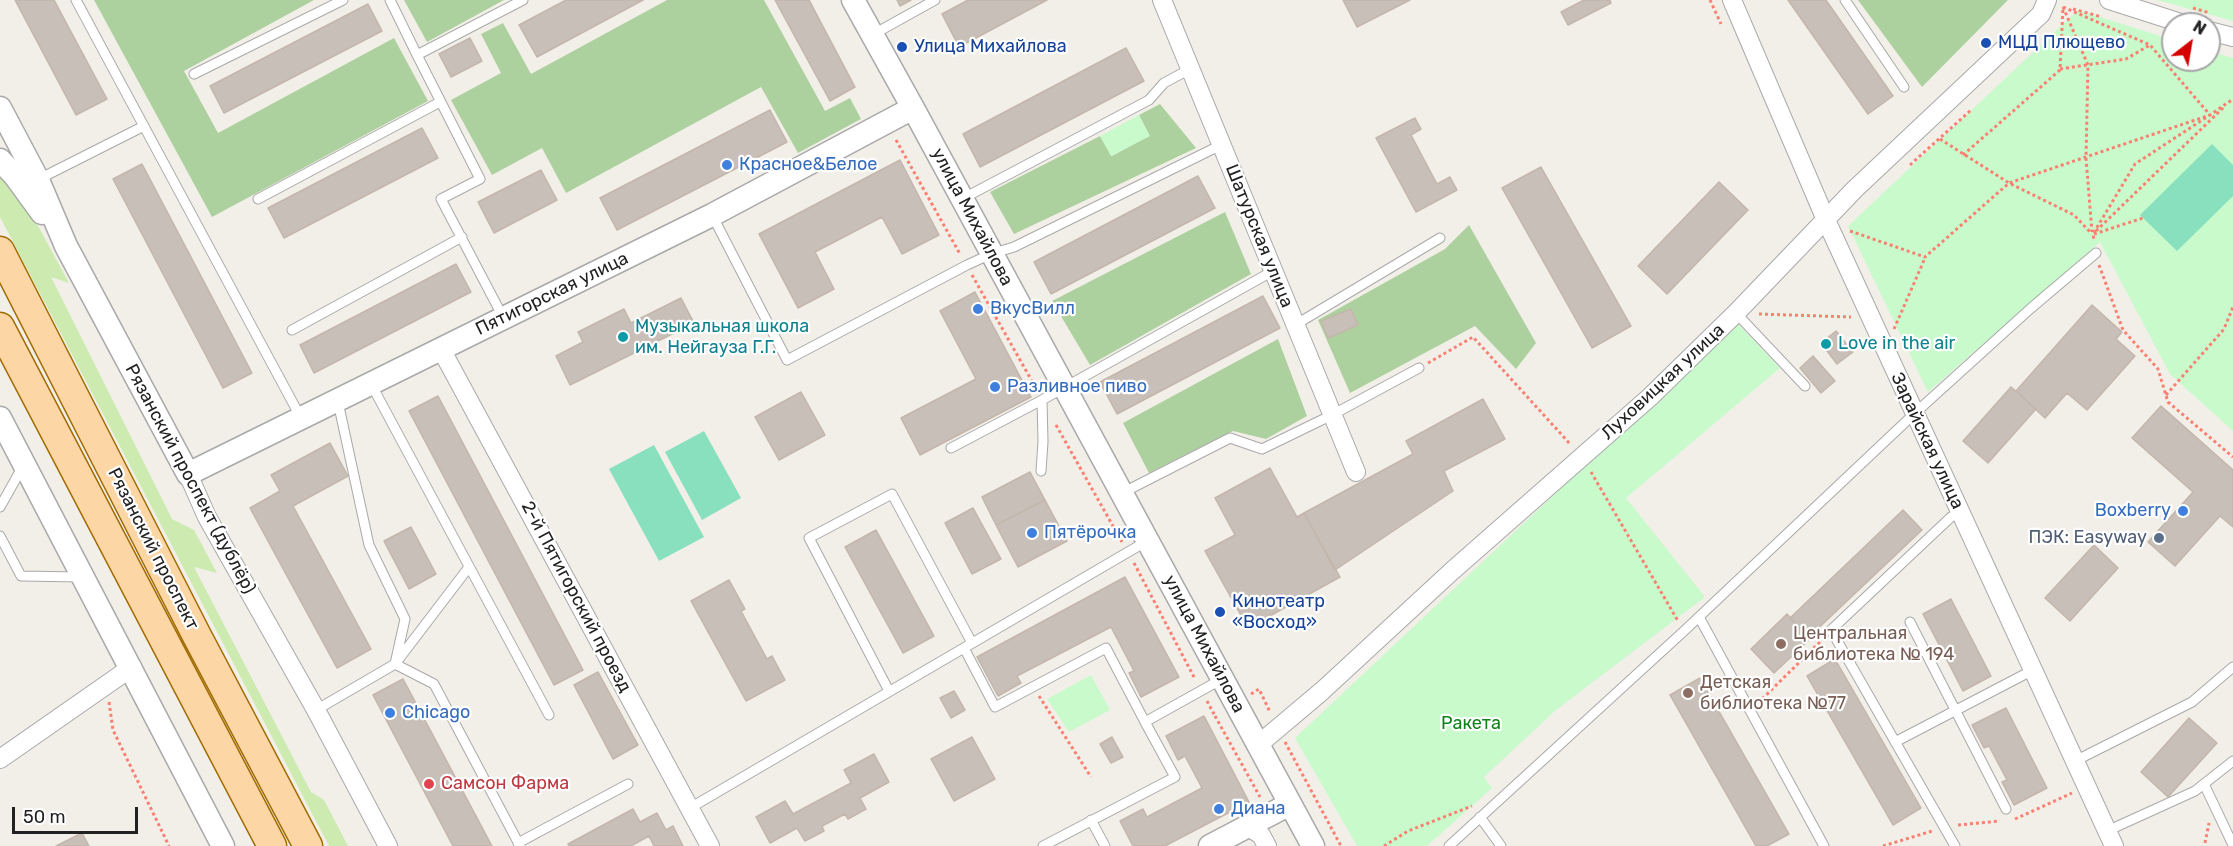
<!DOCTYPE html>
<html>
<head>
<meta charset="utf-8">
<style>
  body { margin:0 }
  #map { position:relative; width:2233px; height:846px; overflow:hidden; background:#f2efe9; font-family:Rubik,sans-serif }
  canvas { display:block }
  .north { position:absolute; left:2161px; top:12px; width:60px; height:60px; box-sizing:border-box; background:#fff; border:2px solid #a7a7a7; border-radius:50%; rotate:31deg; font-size:16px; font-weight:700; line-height:24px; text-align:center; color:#222 }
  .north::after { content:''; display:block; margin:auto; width:21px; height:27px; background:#d40000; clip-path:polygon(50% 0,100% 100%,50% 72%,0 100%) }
  .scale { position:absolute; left:12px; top:807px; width:126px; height:27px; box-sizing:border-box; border:3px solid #222; border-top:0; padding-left:8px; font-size:18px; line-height:21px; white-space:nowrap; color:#222; -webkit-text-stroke:4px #fff; paint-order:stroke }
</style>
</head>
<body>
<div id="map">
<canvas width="2233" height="846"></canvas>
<div class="north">N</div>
<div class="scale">50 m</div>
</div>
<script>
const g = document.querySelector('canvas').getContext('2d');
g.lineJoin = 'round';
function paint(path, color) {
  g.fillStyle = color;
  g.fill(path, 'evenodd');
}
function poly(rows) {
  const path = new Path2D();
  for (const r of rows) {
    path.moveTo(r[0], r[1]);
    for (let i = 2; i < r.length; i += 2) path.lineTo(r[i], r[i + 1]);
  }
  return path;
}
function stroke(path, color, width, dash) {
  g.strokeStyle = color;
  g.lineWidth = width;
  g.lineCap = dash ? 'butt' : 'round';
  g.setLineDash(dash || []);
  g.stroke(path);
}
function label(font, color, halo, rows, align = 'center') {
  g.font = font + ' Rubik,sans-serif';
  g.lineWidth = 4.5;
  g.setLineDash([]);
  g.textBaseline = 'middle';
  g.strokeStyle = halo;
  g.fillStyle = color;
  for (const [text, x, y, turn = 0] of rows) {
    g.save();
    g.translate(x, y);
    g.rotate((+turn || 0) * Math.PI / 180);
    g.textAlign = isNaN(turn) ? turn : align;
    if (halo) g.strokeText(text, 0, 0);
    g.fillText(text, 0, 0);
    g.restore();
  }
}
paint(poly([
  [0,171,30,211,69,283,51,277,172,519,194,530,217,573,194,567,311,792,324,800,348,846,329,846,0,217]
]), '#cdebb0');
paint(poly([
  [94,0,314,0,184,71,218,133,394,38,428,101,212,217],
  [404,0,504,0,427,42],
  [667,0,764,0,825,111,850,98,861,119,798,153,761,87,566,193,542,148,492,175,451,100,501,73,481,34,503,23,531,74],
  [1858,0,2008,0,1922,87],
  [1160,104,1196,148,1014,234,990,192,1100,136,1112,156,1149,136,1139,115],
  [1225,212,1251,274,1090,365,1052,301],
  [1469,225,1536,343,1516,369,1475,326,1350,393,1318,320,1445,249],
  [1278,339,1307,416,1266,439,1233,431,1149,473,1123,423]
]), '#add19e');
paint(poly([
  [2157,0,2233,0,2233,21],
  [2078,10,2173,40,2173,60,2209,60,2209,51,2233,58,2233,431,2170,374,2100,242,1928,392,1848,226],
  [1139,115,1150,136,1111,156,1100,136],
  [1737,323,1780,368,1626,498,1705,597,1556,710,1484,777,1492,788,1427,846,1357,846,1295,738],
  [1091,675,1110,710,1069,732,1047,699]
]), '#c8facc');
paint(poly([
  [2212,144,2233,165,2233,196,2177,251,2140,215],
  [704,431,741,498,702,520,665,452],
  [654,445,704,537,659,561,609,469]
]), '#88e0be');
const building = poly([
  [15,0,54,0,107,99,76,115,15,0],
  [566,0,643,0,537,57,519,25,566,0],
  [775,0,809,0,855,87,830,101,775,0],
  [897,0,911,0,900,6,897,0],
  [968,0,1047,0,959,47,942,14,968,0],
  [1343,0,1410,0,1357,27,1343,0],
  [1584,0,1610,0,1611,3,1568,25,1561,12,1584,0],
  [1788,0,1826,0,1893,96,1868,114,1788,0],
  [368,4,382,31,224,113,210,86,368,4],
  [470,38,482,61,451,77,439,54,470,38],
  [1126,48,1144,81,980,167,963,134,1126,48],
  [770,110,787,142,617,230,600,198,770,110],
  [1415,118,1421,129,1411,135,1437,184,1450,177,1457,190,1416,212,1376,138,1415,118],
  [422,128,438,158,284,238,268,208,422,128],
  [900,160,939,235,902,254,882,217,815,252,834,289,798,308,759,234,900,160],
  [142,164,252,373,223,388,113,179,142,164],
  [1541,167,1631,326,1592,348,1502,188,1541,167],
  [541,170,557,200,494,233,478,202,541,170],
  [1198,176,1215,208,1051,294,1034,262,1198,176],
  [1719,182,1748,210,1667,294,1638,266,1719,182],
  [456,264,471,292,314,373,300,345,456,264],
  [975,292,1031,397,920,455,901,418,976,379,940,311,975,292],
  [1263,296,1280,328,1117,414,1100,382,1263,296],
  [681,298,694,323,570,385,556,356,583,342,578,332,624,309,631,323,681,298],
  [2092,305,2122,332,2116,339,2135,356,2087,410,2067,393,2045,418,2016,391,2092,305],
  [1351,309,1358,325,1328,338,1321,321,1351,309],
  [1836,331,1853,352,1837,364,1821,343,1836,331],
  [1813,356,1835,381,1821,393,1800,368,1813,356],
  [2011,387,2036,409,1988,463,1963,441,2011,387],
  [801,392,825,435,779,460,755,417,801,392],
  [438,396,583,670,554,685,409,411,438,396],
  [1483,399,1505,439,1444,471,1453,491,1335,570,1304,513,1413,454,1406,441,1483,399],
  [2161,406,2233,470,2233,527,2220,516,2175,566,2148,542,2193,492,2132,438,2161,406],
  [330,443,348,476,293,506,371,649,337,668,250,508,280,491,271,475,330,443],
  [1270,468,1297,517,1304,513,1340,577,1248,628,1205,551,1235,535,1215,498,1270,468],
  [1030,472,1045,500,996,525,982,497,1030,472],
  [1045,500,1067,541,1018,567,996,525,1045,500],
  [973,508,1001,559,972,574,945,523,973,508],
  [1903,510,1922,530,1809,637,1790,618,1903,510],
  [411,527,436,574,409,589,384,541,411,527],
  [876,530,934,636,903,653,845,547,876,530],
  [2094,545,2118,568,2070,621,2045,598,2094,545],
  [1125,577,1179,677,1141,697,1129,673,1134,671,1111,627,1017,676,1021,683,998,696,977,657,1125,577],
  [729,580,745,609,741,611,767,659,772,656,785,680,746,701,691,601,729,580],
  [1951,599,1991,676,1963,691,1923,614,1951,599],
  [1787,614,1810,639,1774,673,1751,649,1787,614],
  [1835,659,1921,808,1893,825,1807,676,1835,659],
  [598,672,638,745,613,759,574,685,598,672],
  [1700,678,1789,834,1767,846,1756,846,1670,695,1700,678],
  [403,679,492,846,453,846,373,695,403,679],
  [954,691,965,710,951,718,940,698,954,691],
  [2006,708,2047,788,2014,805,2002,782,2007,780,1989,746,1984,748,1972,725,2006,708],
  [1204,716,1249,802,1165,846,1133,846,1120,821,1143,809,1147,817,1202,788,1185,756,1178,760,1166,736,1204,716],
  [2189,718,2217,743,2168,797,2141,772,2189,718],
  [972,737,995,779,954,801,931,759,972,737],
  [1112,737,1123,757,1111,763,1100,744,1112,737],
  [874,754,889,782,860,798,866,809,848,819,845,814,822,826,824,831,805,841,797,828,770,843,756,817,785,801,793,814,851,783,844,770,874,754],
  [633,809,640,822,657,813,666,830,673,826,683,846,654,846,649,836,631,846,569,846,568,844,633,809],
  [82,833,89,846,56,846,82,833]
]);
paint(building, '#c7bfb8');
stroke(building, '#c4b6ab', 1.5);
const service = poly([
  [76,0,301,418],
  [390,0,417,55],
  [1845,0,1904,87],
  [872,35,935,0],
  [194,74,343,0],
  [39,179,144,126],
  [258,199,440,102],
  [962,199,1149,100,1164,83,1190,69],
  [712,215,787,360,967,265,991,254,1014,247,1221,145],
  [1736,313,1805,386],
  [503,317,441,199,480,179,417,55,523,0],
  [1295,325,1440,238],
  [292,330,462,237],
  [371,384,549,715],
  [338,402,369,545,405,619,395,664,434,684,520,846],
  [951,448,1042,400,1273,271],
  [1041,471,1043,442,1042,400],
  [1122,493,1230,438,1262,449,1332,415,1419,368],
  [0,507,23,466],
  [0,536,21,576,81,577],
  [1699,617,1824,846],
  [1910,622,2006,809],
  [964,648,995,707,1106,648,1145,722],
  [889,691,809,538,892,494,972,643],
  [316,710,395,664,469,567],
  [1895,742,2033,670],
  [2075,761,2192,702,2233,667],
  [2204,784,2233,845],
  [690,808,1147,541],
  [1480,817,1501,846],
  [1091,820,1105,846],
  [2107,831,2195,791,2233,761],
  [518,843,628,784],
  [1043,846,1175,777,1145,722,1222,679],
  [1449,846,1684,631,1914,414,2030,309,2096,253],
  [1955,846,1831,630,1951,517,1959,512]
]);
const minor = poly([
  [1162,0,1356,472],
  [1732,0,1826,220,2114,846],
  [2109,0,2184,24],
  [2209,31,2233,37],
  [441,349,710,846],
  [188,474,207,517,316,710,388,846],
  [1258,745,1322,691,1452,571,1650,397,1736,313,1855,189,2041,14,2047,0],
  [0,759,132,667],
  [1247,826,1261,835,1267,846]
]);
const tertiary = poly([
  [853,0,913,108,1313,846],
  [0,108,38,180,66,246,188,474,712,215,913,108],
  [0,160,15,176,42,213],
  [0,418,223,846],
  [1210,846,1290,804]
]);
const primary = poly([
  [0,251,197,636,308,846],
  [0,327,272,846]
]);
stroke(service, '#a9a9a9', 11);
stroke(minor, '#a9a9a9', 20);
stroke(tertiary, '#a9a9a9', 25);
stroke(primary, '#a06b00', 31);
stroke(poly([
  [1710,0,1721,24],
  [2063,7,2150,45,2210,115,2135,164,2093,234,2094,241],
  [2063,7,2088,65,2086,158,2092,232],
  [2193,8,2210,13],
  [2073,9,2102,17],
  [2060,69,2126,59,2150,45],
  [1940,139,2009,183,2074,215,2091,233],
  [896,140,960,254],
  [1963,155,2060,70,2063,8],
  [1910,165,1971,110],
  [1850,231,1925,257,2009,183,2210,115,2233,99],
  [2096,231,2225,106],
  [2094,234,2143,218],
  [2099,265,2123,330,2158,369,2168,402,2233,457],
  [972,275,1037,390],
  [1759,314,1851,317],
  [1894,329,1925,258],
  [1428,363,1473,337,1571,445],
  [2166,395,2224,329,2233,307],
  [1056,425,1122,542],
  [1591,472,1678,621],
  [1134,563,1195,679],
  [1251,694,1259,689,1270,712],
  [1039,696,1091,777],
  [1207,701,1215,716],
  [109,702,113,730,169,846],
  [1758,703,1822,640],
  [1215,716,1260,797],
  [1285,742,1341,846],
  [2015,819,2072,793],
  [1958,825,2000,821],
  [2205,843,2209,823],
  [1384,846,1408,831,1472,806],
  [1883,846,1932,831]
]), '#fa8072', 3, [3, 3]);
stroke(service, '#fff', 9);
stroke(minor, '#fff', 18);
stroke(tertiary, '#fff', 22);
stroke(primary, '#fcd6a4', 28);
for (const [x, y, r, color] of [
  [1986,43,6,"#1a4fb4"],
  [902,47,6,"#1a4fb4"],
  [727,165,6,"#3f7fe0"],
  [978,309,6,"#3f7fe0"],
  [623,337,6,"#0f9aa8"],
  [1826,344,6,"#0f9aa8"],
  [995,387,6,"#3f7fe0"],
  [2183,511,6,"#3f7fe0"],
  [1032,533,6,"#3f7fe0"],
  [2159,538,6,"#5c6f8a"],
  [1220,612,6,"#1a4fb4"],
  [1781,644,6,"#8d6e63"],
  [1688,693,6,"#8d6e63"],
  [390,713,6,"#3f7fe0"],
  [429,784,6,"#e0444e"],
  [1219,809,6,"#3f7fe0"]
]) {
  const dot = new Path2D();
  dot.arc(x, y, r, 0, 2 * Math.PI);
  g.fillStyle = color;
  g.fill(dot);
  stroke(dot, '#fff', 2);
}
label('18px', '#164399', '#fff', [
  ["МЦД Плющево",1998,43],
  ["Улица Михайлова",914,47],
  ["Кинотеатр",1232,602],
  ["«Восход»",1232,623]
], 'left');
label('18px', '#366cbe', '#fff', [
  ["Красное&Белое",739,165],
  ["ВкусВилл",990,309],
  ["Разливное пиво",1007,387],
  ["Boxberry",2171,511,"right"],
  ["Пятёрочка",1044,533],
  ["Chicago",402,713],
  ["Диана",1231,809]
], 'left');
label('18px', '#222', '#fff', [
  ["улица Михайлова",972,217,62],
  ["Шатурская улица",1259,236,68],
  ["Пятигорская улица",552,294,-26],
  ["Луховицкая улица",1663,382,-43],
  ["Зарайская улица",1927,441,65],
  ["Рязанский проспект (дублёр)",190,479,62],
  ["Рязанский проспект",153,549,63],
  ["2-й Пятигорский проезд",576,597,62],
  ["улица Михайлова",1204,644,62]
]);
label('18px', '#0d838f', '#fff', [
  ["Музыкальная школа",635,327],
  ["им. Нейгауза Г.Г.",635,348],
  ["Love in the air",1838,344]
], 'left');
label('18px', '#4e5e75', '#fff', [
  ["ПЭК: Easyway",2147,538]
], 'right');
label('18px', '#785e54', '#fff', [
  ["Центральная",1793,634],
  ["библиотека № 194",1793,655],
  ["Детская",1700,683],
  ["библиотека №77",1700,704]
], 'left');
label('18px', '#0c8416', '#fff', [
  ["Ракета",1471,724]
]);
label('18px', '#be3a42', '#fff', [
  ["Самсон Фарма",441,784]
], 'left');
</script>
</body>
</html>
